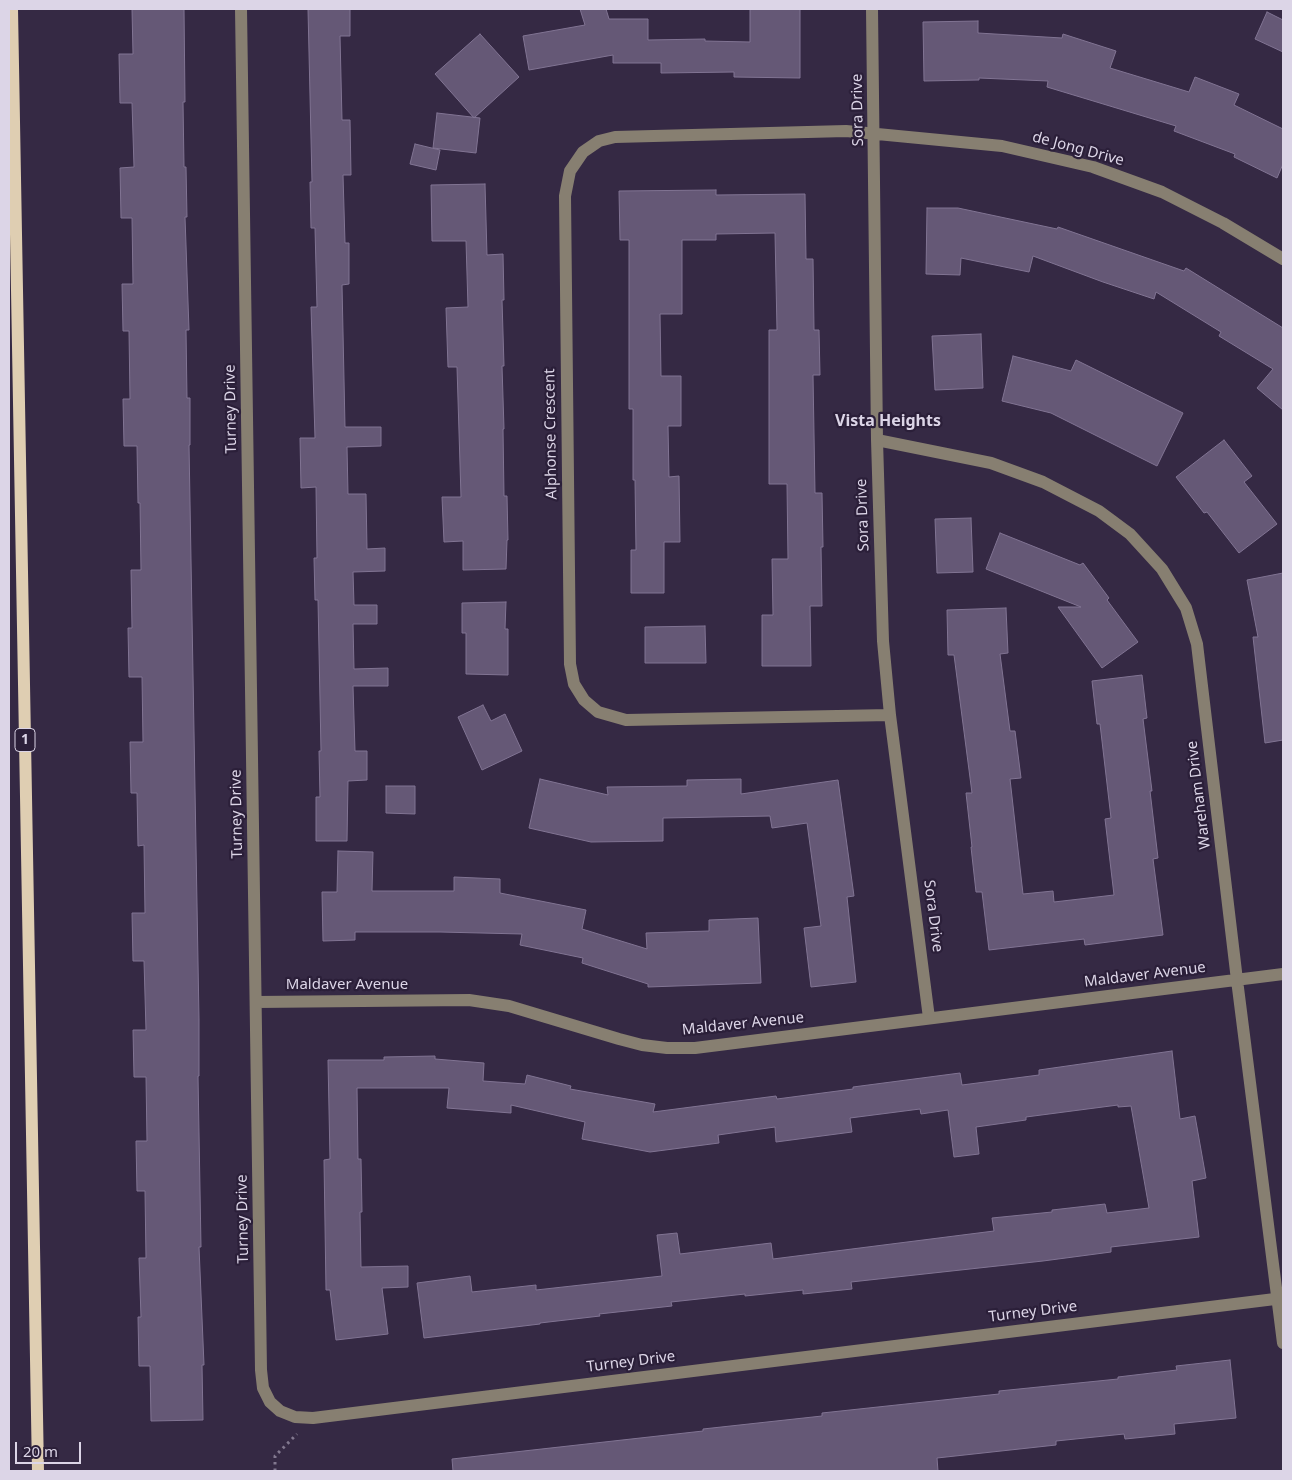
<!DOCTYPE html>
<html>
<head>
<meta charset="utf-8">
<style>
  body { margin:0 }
  #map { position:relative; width:1292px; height:1480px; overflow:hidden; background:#352944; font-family:"Noto Sans",sans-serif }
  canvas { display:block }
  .frame { position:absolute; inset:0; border:10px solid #dcd5e7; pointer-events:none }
  .scale { position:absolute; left:15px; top:1442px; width:66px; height:22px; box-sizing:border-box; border:2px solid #dcd5e7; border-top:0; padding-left:6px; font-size:15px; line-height:18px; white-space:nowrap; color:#dcd5e7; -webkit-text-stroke:4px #2b1f39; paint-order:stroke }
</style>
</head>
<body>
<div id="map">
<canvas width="1292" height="1480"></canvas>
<div class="frame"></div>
<div class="scale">20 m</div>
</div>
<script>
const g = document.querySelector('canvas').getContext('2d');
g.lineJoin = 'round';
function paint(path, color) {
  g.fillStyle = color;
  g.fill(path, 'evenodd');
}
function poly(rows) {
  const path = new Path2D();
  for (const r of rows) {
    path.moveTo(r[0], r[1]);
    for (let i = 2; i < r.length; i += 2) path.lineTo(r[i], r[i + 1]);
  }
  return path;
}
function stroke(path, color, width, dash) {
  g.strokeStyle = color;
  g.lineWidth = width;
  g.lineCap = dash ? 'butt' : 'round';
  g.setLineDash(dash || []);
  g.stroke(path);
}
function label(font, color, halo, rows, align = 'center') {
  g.font = font + ' "Noto Sans",sans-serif';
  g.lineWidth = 4.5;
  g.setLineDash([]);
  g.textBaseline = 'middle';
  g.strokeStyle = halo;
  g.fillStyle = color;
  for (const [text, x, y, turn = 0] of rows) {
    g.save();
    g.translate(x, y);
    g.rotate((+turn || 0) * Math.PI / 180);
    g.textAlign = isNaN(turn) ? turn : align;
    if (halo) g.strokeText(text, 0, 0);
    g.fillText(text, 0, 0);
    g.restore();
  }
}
const building = poly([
  [132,9,184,9,185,102,183,102,184,167,186,167,187,217,185,217,189,330,186,330,187,398,190,398,190,445,189,445,199,1019,199,1076,198,1076,201,1247,199,1247,204,1365,202,1365,203,1420,151,1421,150,1366,139,1366,138,1317,141,1317,139,1258,146,1258,145,1191,137,1191,136,1141,147,1141,146,1077,134,1077,133,1030,146,1030,144,961,133,961,132,913,145,913,144,845,138,846,137,793,131,793,130,742,143,742,142,677,129,677,128,628,132,628,131,570,141,570,140,503,138,503,137,446,124,446,123,399,130,399,129,331,123,331,122,284,133,284,132,218,121,218,120,168,134,167,132,103,120,103,119,54,133,54,132,9],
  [308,9,350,9,350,36,340,36,342,120,350,120,351,175,343,175,345,243,349,243,349,284,342,285,345,427,381,427,381,446,347,447,348,494,366,494,367,549,385,548,385,571,353,572,354,605,377,605,377,624,353,624,354,669,388,668,388,686,353,686,355,751,367,751,367,780,348,781,347,841,316,841,316,797,320,797,319,751,321,751,318,600,315,600,314,558,317,558,316,487,301,488,300,438,315,438,311,307,317,307,315,228,311,228,310,182,312,182,308,9],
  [580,9,606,9,609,19,648,19,648,40,705,39,705,41,750,42,750,9,800,9,800,78,734,77,734,72,661,73,661,63,613,63,613,55,529,70,523,36,585,25,580,9],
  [1267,12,1283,20,1283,52,1255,39,1267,12],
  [978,21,978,33,1062,38,1063,34,1116,51,1110,68,1189,92,1195,77,1239,94,1234,105,1283,129,1283,164,1277,178,1234,157,1235,154,1174,131,1176,126,1047,87,1048,81,979,78,979,80,924,81,923,22,978,21],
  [480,34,519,77,474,118,435,74,480,34],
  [437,113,480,118,476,153,433,148,437,113],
  [415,144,440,150,436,170,410,164,415,144],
  [485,184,487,255,503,254,504,300,502,300,504,366,502,366,504,429,503,429,504,496,507,496,508,540,507,540,506,569,463,570,463,541,444,542,442,497,461,497,457,367,448,367,446,308,468,307,466,241,432,241,431,185,485,184],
  [716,190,716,195,805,194,806,259,813,259,814,330,819,330,820,375,813,375,815,493,822,493,823,547,821,547,822,606,810,606,811,666,762,666,762,615,773,615,772,559,788,559,787,484,769,484,769,330,777,330,775,233,716,234,716,240,682,240,682,314,660,314,661,376,681,376,681,426,668,426,669,477,679,476,680,542,664,542,664,593,631,593,631,550,636,550,635,480,633,480,633,409,629,409,629,240,620,240,619,191,716,190],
  [927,208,958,208,1057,229,1058,227,1184,271,1186,268,1283,328,1283,410,1257,388,1273,369,1219,336,1221,332,1156,292,1154,299,1103,282,1033,256,1029,272,961,258,960,275,926,274,927,208],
  [981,334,983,388,935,390,932,336,981,334],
  [1013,356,1071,371,1076,360,1183,413,1157,466,1051,413,1002,401,1013,356],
  [1224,440,1252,476,1244,482,1277,524,1239,553,1207,512,1204,513,1176,477,1224,440],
  [971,518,973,572,937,573,935,519,971,518],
  [1000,533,1080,565,1083,563,1109,598,1107,600,1138,642,1102,668,1058,607,1081,607,986,569,1000,533],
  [1283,573,1283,740,1265,743,1253,637,1258,637,1247,580,1283,573],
  [506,602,505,629,508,629,508,675,466,674,466,633,462,633,462,603,506,602],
  [1006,608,1008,653,1000,654,1010,731,1015,731,1021,778,1010,779,1023,894,1053,891,1054,902,1114,895,1105,819,1111,818,1100,724,1097,724,1092,681,1142,675,1147,718,1143,719,1152,791,1150,791,1158,858,1153,859,1163,935,1085,945,1084,939,989,950,982,892,976,892,971,847,972,847,966,793,972,793,954,655,948,655,947,610,1006,608],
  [705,626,706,663,645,663,645,627,705,626],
  [483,705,491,721,505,714,522,751,482,770,458,717,483,705],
  [540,779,608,795,607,787,687,786,687,780,741,779,741,794,838,780,854,896,847,897,856,982,811,987,804,928,821,926,807,823,772,828,770,816,663,818,663,841,591,842,529,828,540,779],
  [386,786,415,786,415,814,386,813,386,786],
  [338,851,373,852,372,891,454,891,454,877,500,879,500,893,586,910,582,929,647,949,646,933,709,931,709,920,758,918,761,983,648,987,648,984,582,963,583,958,520,945,522,934,440,932,355,932,355,940,323,941,322,892,337,892,338,851],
  [1172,1051,1180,1119,1195,1116,1206,1178,1192,1181,1199,1237,1111,1247,1111,1252,1043,1261,851,1282,852,1289,803,1294,803,1290,745,1296,745,1294,671,1302,672,1306,599,1314,600,1316,540,1323,540,1324,424,1338,417,1283,470,1276,472,1292,536,1285,536,1290,662,1276,657,1235,677,1233,680,1254,771,1243,773,1259,994,1231,992,1218,1052,1212,1052,1210,1105,1204,1107,1213,1149,1208,1131,1106,1118,1107,1118,1105,1026,1117,1026,1120,976,1127,979,1154,954,1157,948,1110,921,1114,920,1109,850,1118,852,1132,776,1142,775,1127,718,1135,719,1143,650,1152,582,1139,585,1122,511,1105,511,1113,447,1108,449,1088,357,1088,358,1159,361,1159,362,1212,360,1212,361,1267,408,1266,408,1287,382,1288,388,1334,336,1340,330,1290,326,1290,324,1160,330,1159,328,1060,384,1060,384,1057,435,1056,435,1059,484,1063,483,1081,525,1084,527,1075,571,1086,570,1089,655,1104,653,1112,776,1096,777,1099,853,1089,853,1087,960,1073,962,1085,1039,1075,1039,1070,1172,1051],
  [1230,1360,1236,1418,1174,1424,1175,1434,1125,1439,1124,1434,1056,1441,1056,1445,937,1458,938,1471,453,1471,452,1459,703,1431,703,1429,822,1416,822,1413,999,1394,999,1391,1118,1379,1118,1377,1177,1370,1176,1366,1230,1360]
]);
paint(building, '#655876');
stroke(building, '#817493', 1);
stroke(poly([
  [275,1471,275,1456,297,1434]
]), '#82788f', 3, [2.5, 4]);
stroke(poly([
  [241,9,261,1370,263,1388,270,1402,280,1411,295,1417,313,1418,1283,1298],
  [872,9,877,440,883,641,890,715,929,1018],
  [877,440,991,463,1043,482,1099,511,1130,534,1162,569,1186,608,1197,644,1237,980,1283,1343],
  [890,715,626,720,598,712,584,700,574,684,570,664,565,196,570,171,583,152,599,141,615,137,846,131,1002,146,1093,167,1162,192,1223,223,1283,259],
  [256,1002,469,1000,509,1006,619,1039,642,1045,667,1048,695,1048,1283,974]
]), '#877f71', 12);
stroke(poly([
  [12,9,38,1471]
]), '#dfceb2', 12);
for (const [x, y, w] of [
  [25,740,20]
]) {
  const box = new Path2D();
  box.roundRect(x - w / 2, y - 11.5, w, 23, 4);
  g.fillStyle = '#2b1f39';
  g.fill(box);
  stroke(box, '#dcd5e7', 1);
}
label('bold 14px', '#dcd5e7', null, [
  ["1",25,740]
]);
label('15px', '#dcd5e7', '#2b1f39', [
  ["Sora Drive",858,110,-91],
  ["de Jong Drive",1078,149,15],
  ["Turney Drive",231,409,-91],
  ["Alphonse Crescent",551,434,-91],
  ["Sora Drive",863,515,-92],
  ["Wareham Drive",1199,795,-97],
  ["Turney Drive",237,814,-91],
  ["Sora Drive",933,916,83],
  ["Maldaver Avenue",1145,975,-7],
  ["Maldaver Avenue",347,985],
  ["Maldaver Avenue",743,1024,-6],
  ["Turney Drive",243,1219,-91],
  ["Turney Drive",1033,1312,-7],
  ["Turney Drive",631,1362,-7]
]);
label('bold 16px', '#dcd5e7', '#2b1f39', [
  ["Vista Heights",888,421]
]);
</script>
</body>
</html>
